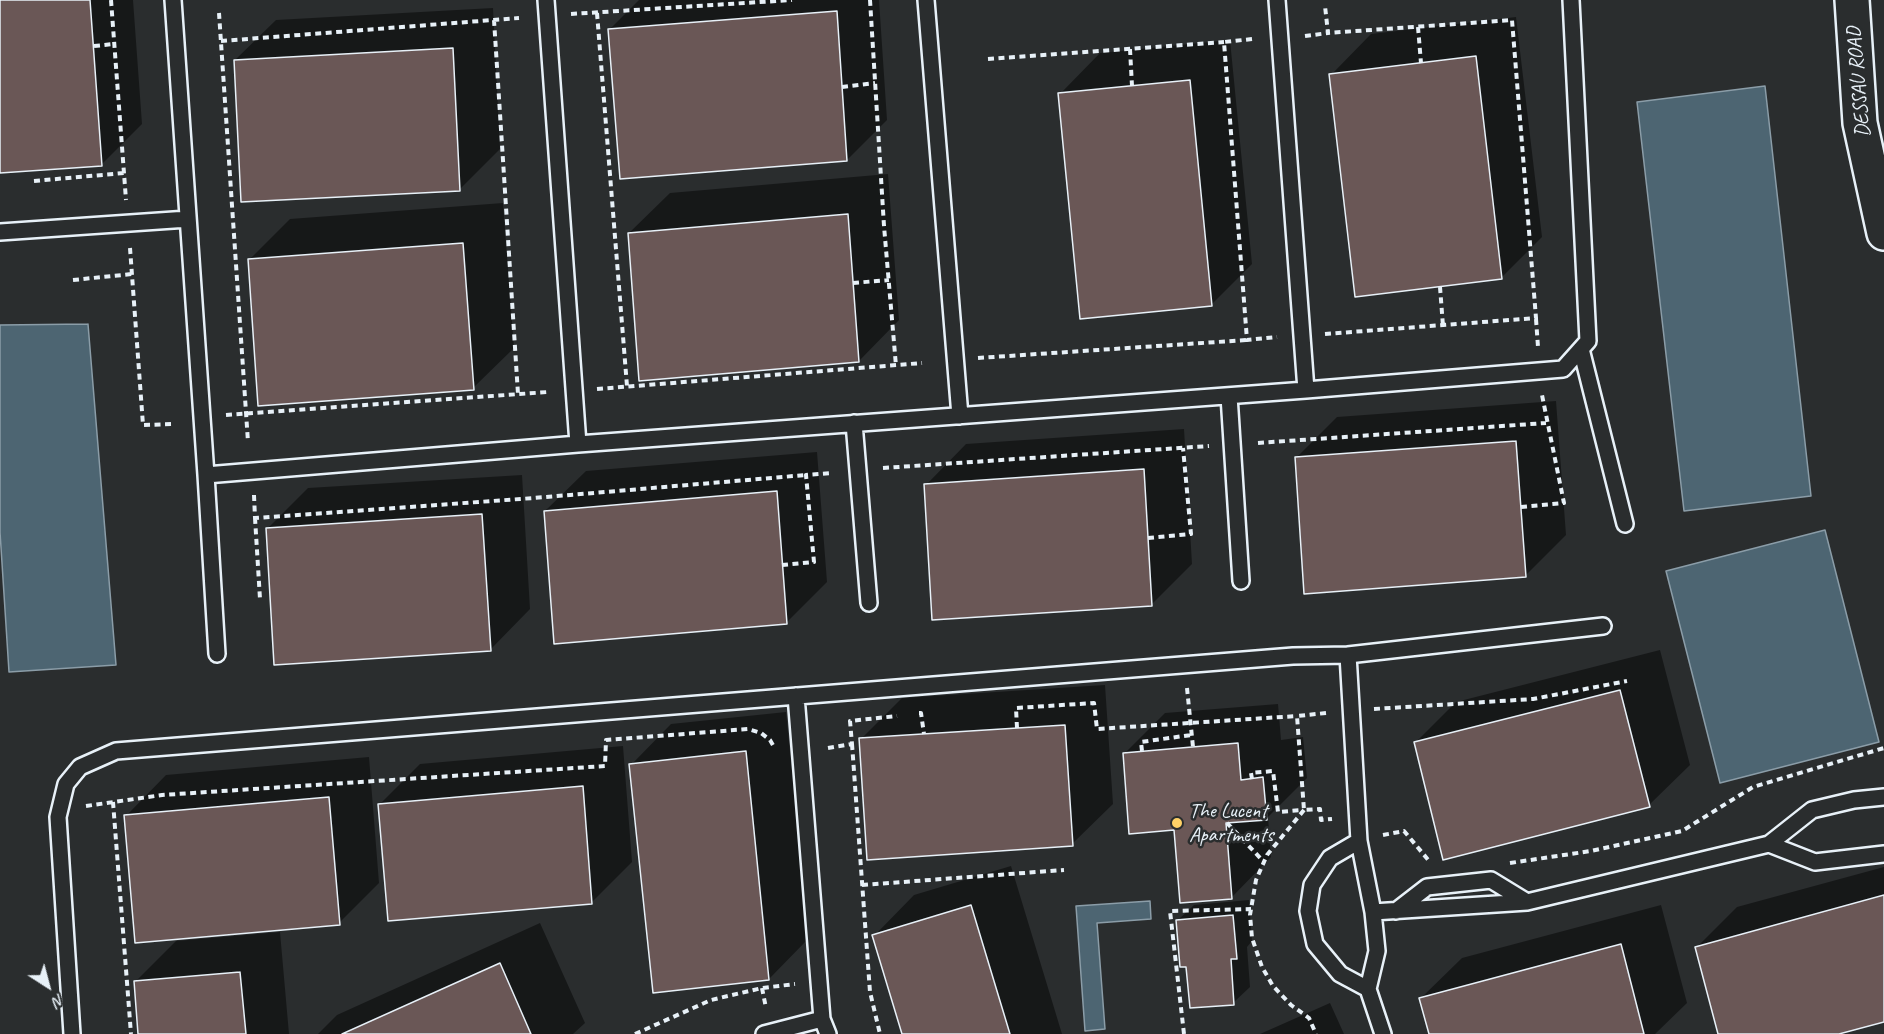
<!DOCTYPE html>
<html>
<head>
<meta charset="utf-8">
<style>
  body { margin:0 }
  #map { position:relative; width:1884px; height:1034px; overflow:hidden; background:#2a2d2e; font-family:Caveat,sans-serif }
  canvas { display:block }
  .north { position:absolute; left:18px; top:956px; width:60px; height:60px; -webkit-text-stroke:4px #2a2d2e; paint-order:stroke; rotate:144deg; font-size:16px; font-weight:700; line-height:24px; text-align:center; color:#e8f1f8 }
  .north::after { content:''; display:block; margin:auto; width:21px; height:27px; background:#e8f1f8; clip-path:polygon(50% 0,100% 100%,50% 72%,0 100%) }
</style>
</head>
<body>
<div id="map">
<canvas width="1884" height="1034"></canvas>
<div class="north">N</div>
</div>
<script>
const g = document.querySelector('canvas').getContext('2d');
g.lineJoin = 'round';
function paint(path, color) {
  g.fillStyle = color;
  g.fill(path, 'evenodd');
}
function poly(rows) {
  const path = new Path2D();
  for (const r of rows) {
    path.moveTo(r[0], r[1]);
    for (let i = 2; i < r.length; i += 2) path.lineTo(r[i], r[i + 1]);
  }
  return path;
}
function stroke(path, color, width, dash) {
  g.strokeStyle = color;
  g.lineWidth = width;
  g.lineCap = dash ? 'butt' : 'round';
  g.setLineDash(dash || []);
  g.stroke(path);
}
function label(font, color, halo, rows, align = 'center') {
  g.font = font + ' Caveat,sans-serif';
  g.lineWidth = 5;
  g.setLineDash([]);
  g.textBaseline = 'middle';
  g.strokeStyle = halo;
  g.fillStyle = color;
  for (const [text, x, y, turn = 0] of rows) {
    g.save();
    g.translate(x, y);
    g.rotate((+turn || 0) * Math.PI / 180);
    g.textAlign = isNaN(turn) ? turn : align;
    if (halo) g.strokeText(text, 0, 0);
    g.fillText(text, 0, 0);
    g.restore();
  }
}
const water = poly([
  [1765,86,1811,496,1684,511,1637,102,1765,86],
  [88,324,116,665,9,672,0,532,0,325,88,324],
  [1825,530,1879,742,1720,783,1666,571,1825,530],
  [1150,901,1151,919,1097,923,1105,1029,1085,1031,1076,906,1150,901]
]);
paint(water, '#4d6572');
stroke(water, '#8b9da8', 1.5);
paint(poly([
  [0,0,133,0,142,124,102,164,0,172],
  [639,0,879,0,887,120,847,160,610,29],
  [493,8,500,149,460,189,235,60,276,20],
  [1516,17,1542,237,1501,278,1331,75,1371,34],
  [1230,40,1252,264,1211,305,1060,94,1100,53],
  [888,174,899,320,859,361,629,233,670,193],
  [503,203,514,348,473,388,249,260,290,219],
  [1556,401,1566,535,1525,576,1296,458,1337,417],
  [1184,429,1192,564,1152,604,926,485,966,444],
  [817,452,827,582,786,623,545,511,586,471],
  [522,475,530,609,490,650,267,529,308,488],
  [1660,650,1690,765,1649,805,1415,743,1456,702],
  [1105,685,1113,804,1072,844,861,739,902,698],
  [1278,704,1281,740,1303,737,1307,778,1268,817,1271,857,1231,898,1176,828,1124,754,1165,713],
  [786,712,809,938,769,979,631,765,671,724],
  [623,746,632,862,591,903,380,804,420,764],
  [369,757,379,883,339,923,126,816,166,775],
  [1011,866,1062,1034,904,1034,874,936,914,895],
  [1884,867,1884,1020,1834,1034,1720,1034,1697,947,1737,907],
  [1249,900,1252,941,1247,947,1250,987,1233,1003,1188,965,1177,921,1194,905],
  [1661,905,1687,1003,1655,1034,1430,1034,1421,998,1462,958],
  [540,923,585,1023,573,1034,318,1034,337,1015],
  [280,932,289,1034,140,1034,135,982,176,941],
  [1330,1003,1344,1034,1260,1034]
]), '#0007');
const building = poly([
  [0,0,90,0,102,166,0,173,0,0],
  [837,11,847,161,620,179,608,29,837,11],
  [453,48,460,191,241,202,234,60,453,48],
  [1476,56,1502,279,1355,297,1329,74,1476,56],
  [1190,80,1212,306,1080,319,1058,93,1190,80],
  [848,214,859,362,639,381,628,233,848,214],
  [463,243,474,390,258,406,248,259,463,243],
  [1516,441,1526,577,1304,594,1295,457,1516,441],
  [1144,469,1152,606,932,620,924,484,1144,469],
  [777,491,787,624,554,644,544,511,777,491],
  [482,514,491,651,274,665,266,528,482,514],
  [1620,690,1650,807,1443,860,1414,742,1620,690],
  [1065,725,1073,846,867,860,859,738,1065,725],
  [1238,743,1241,780,1263,777,1267,820,1226,823,1232,899,1180,903,1174,830,1129,834,1123,753,1238,743],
  [746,751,769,980,653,993,629,764,746,751],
  [583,786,592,904,388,921,378,804,583,786],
  [329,797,340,925,135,943,124,815,329,797],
  [1884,895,1884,1022,1839,1034,1718,1034,1695,947,1884,895],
  [971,905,1010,1034,902,1034,872,935,971,905],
  [1233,915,1237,959,1231,959,1234,1005,1190,1008,1186,967,1180,967,1176,920,1233,915],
  [1621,944,1644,1034,1429,1034,1419,998,1621,944],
  [500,963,531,1034,342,1034,500,963],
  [240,972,246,1034,138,1034,134,981,240,972]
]);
paint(building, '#6a5756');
stroke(building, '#e8f1f8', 1.5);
const service = poly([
  [173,0,206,475,578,444,1306,390,1563,369,1588,341,1571,0],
  [546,0,578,444],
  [926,0,960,416],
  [1277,0,1306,390],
  [0,232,188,219],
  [1581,349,1625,524],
  [1229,396,1241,581],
  [854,423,869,603],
  [206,475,217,654],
  [1348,655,1603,626],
  [796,696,822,1019,828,1034],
  [1359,841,1330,858,1312,885,1308,911,1315,944,1340,974,1368,989],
  [1769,844,1815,862,1884,854],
  [1396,911,1427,887,1491,880,1527,902],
  [1373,912,1527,902,1769,844,1812,810,1854,800,1884,797],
  [72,1034,58,817,66,784,80,767,116,751,1293,656,1348,655,1359,841,1373,912,1377,951,1368,989,1383,1034],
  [764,1034,822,1019]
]);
const secondary = poly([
  [1852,0,1860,123,1884,233]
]);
stroke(service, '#e8f1f8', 20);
stroke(secondary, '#e8f1f8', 38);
stroke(poly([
  [111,0,126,200],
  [870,0,884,226,896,366],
  [219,13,248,442],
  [597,13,627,386],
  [571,14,792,0],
  [494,20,518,394],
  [1418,27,1421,63],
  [1305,36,1328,33,1325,6],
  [1252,39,1224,42,1247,340,1277,337],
  [221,41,519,18],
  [94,46,114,44],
  [1130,49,1132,86],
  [988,59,1224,42],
  [842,87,875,83],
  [34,181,124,173],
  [130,248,143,425,174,424],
  [73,280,132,274],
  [853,283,889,280],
  [1440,287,1443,326],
  [1536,319,1538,347],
  [1325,334,1536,318,1512,20,1328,33],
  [978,358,1247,340],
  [597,389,922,363],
  [226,415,548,392],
  [1258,443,1546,423],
  [883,468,1209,446],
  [254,495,255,518,534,498,806,475],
  [1521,507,1564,503,1542,395],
  [255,518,260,599],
  [1148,538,1191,534,1183,448],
  [782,565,814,562,806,475,833,473],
  [1187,688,1193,747],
  [1374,709,1533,699,1627,681],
  [919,713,921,713,924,734],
  [1326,713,1297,716,1304,810,1320,809,1321,820,1332,819],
  [1017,728,1016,708,1094,703,1097,729,1297,716],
  [852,744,870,992,880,1034],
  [828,748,852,744,850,721,897,716],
  [1142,751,1141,742,1191,735],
  [1252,779,1251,773,1273,771,1278,812,1303,810],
  [113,802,131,1034],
  [86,806,162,795,605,766,606,740,748,729,761,733,770,740,774,747],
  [1304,810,1267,855,1256,880,1250,915,1252,938,1262,967,1273,986,1291,1005,1309,1018,1316,1034],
  [1227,823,1264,862],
  [1383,835,1404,831,1430,862],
  [1510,863,1591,851,1682,831,1753,787,1884,748],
  [862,885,1064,870],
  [762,988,766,1008],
  [635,1034,711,1000,762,988,795,984],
  [1184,1034,1170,911,1251,909]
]), '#e8f1f8', 4, [6, 4.5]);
stroke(service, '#2a2d2e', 15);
stroke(secondary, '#2a2d2e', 33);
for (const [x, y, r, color] of [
  [1177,823,6,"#ffd166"]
]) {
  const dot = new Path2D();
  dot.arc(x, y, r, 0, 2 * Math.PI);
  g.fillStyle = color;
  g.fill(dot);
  stroke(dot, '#2a2d2e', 2);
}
label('21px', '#e8f1f8', '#2a2d2e', [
  ["DESSAU ROAD",1859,82,-95]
]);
label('21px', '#e8f1f8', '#2a2d2e', [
  ["The Lucent",1189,811],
  ["Apartments",1189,835]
], 'left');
</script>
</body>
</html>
